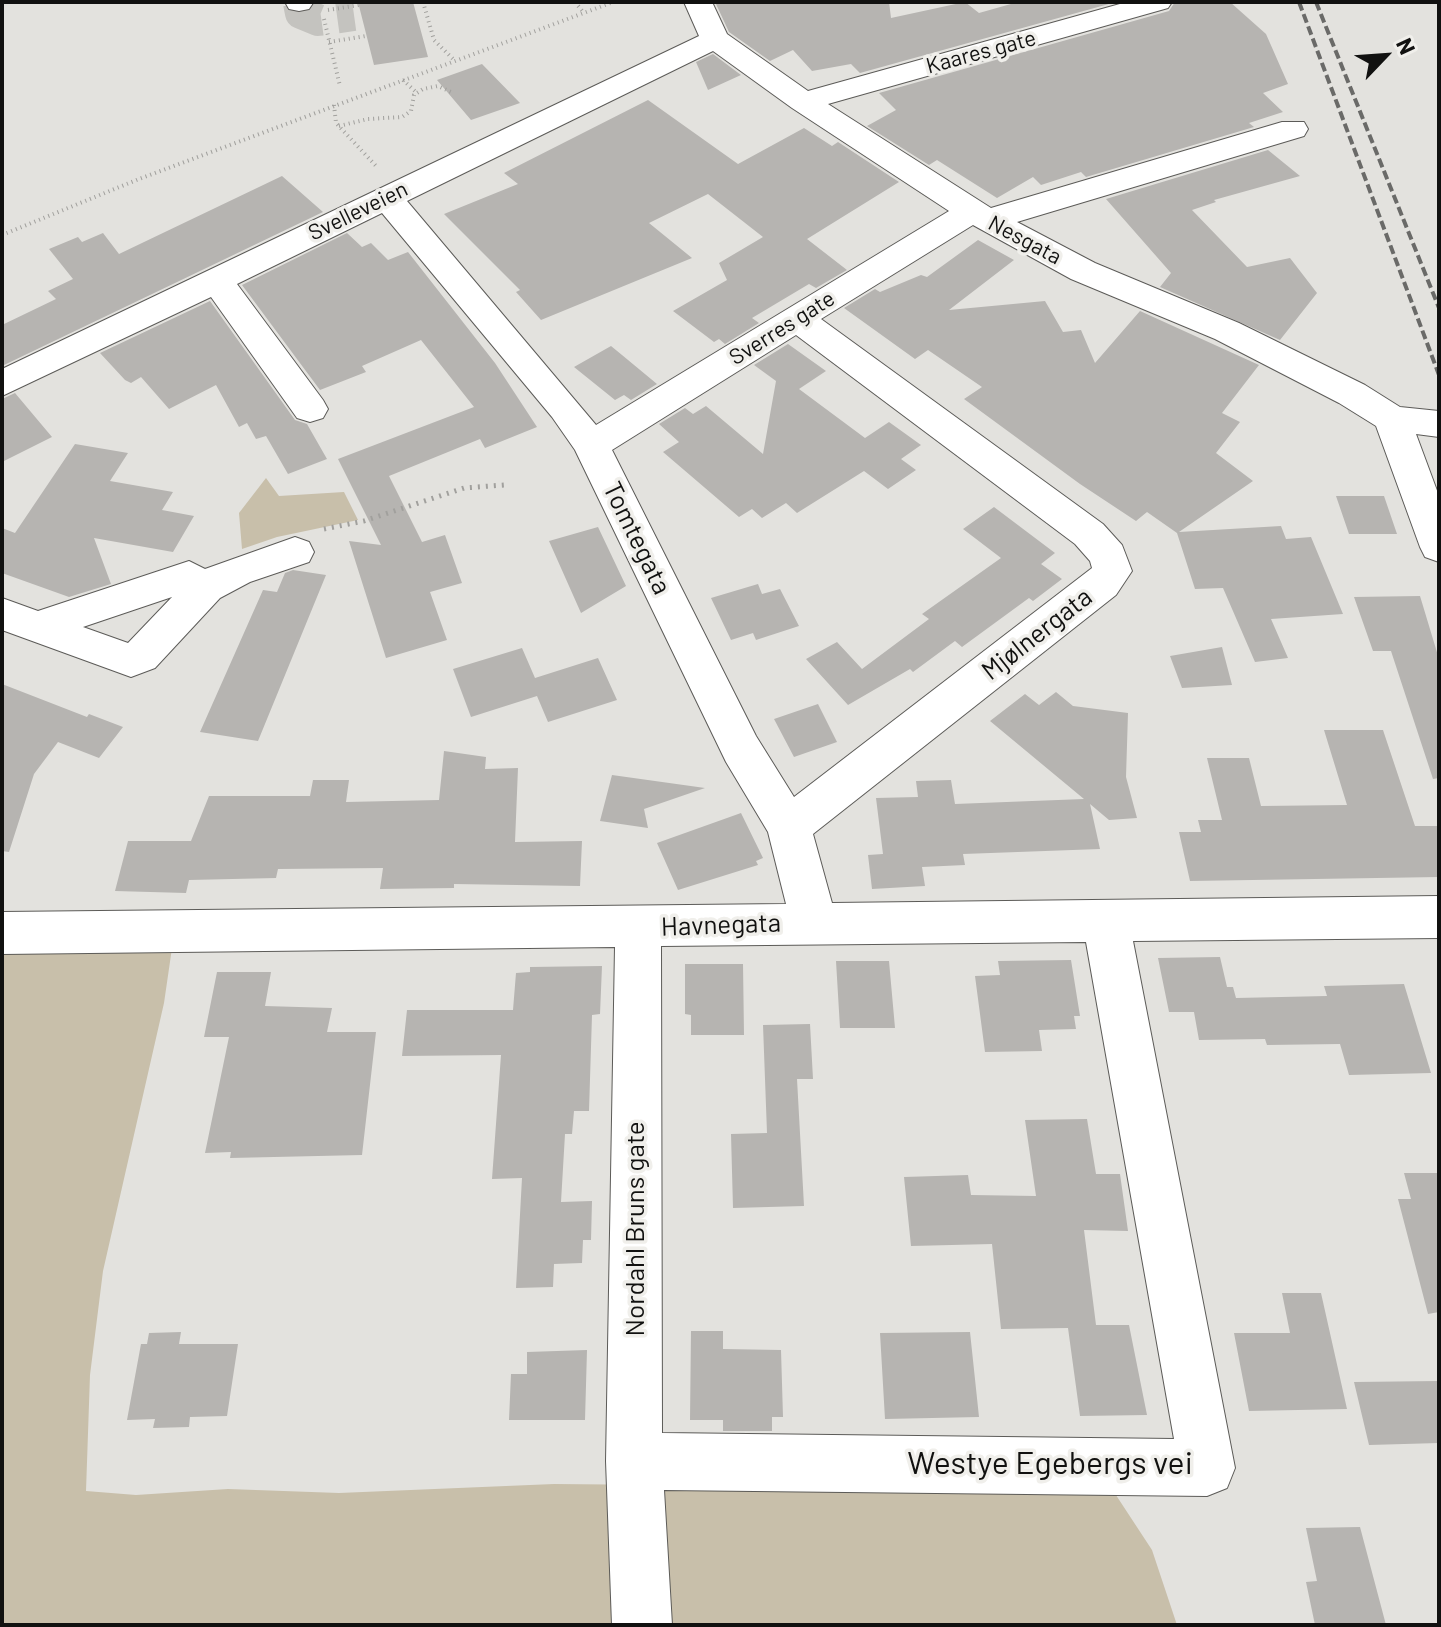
<!DOCTYPE html>
<html>
<head>
<meta charset="utf-8">
<style>
  body { margin:0 }
  #map { position:relative; width:1441px; height:1627px; overflow:hidden; background:#e3e2de; font-family:Barlow,sans-serif }
  canvas { display:block }
  .frame { position:absolute; inset:0; border:4px solid #111110; pointer-events:none }
  .north { position:absolute; left:1345px; top:16px; width:80px; height:80px; -webkit-text-stroke:6px #f0efeb; paint-order:stroke; rotate:65deg; font-size:22px; font-weight:700; line-height:32px; text-align:center; color:#111110 }
  .north::after { content:''; display:block; margin:auto; width:28px; height:36px; background:#111110; clip-path:polygon(50% 0,100% 100%,50% 72%,0 100%) }
</style>
</head>
<body>
<div id="map">
<canvas width="1441" height="1627"></canvas>
<div class="frame"></div>
<div class="north">N</div>
</div>
<script>
const g = document.querySelector('canvas').getContext('2d');
g.lineJoin = 'round';
function paint(path, color) {
  g.fillStyle = color;
  g.fill(path, 'evenodd');
}
function poly(rows) {
  const path = new Path2D();
  for (const r of rows) {
    path.moveTo(r[0], r[1]);
    for (let i = 2; i < r.length; i += 2) path.lineTo(r[i], r[i + 1]);
  }
  return path;
}
function stroke(path, color, width, dash) {
  g.strokeStyle = color;
  g.lineWidth = width;
  g.lineCap = dash ? 'butt' : 'round';
  g.setLineDash(dash || []);
  g.stroke(path);
}
function label(font, color, halo, rows, align = 'center') {
  g.font = font + ' Barlow,sans-serif';
  g.lineWidth = 7;
  g.setLineDash([]);
  g.textBaseline = 'middle';
  g.strokeStyle = halo;
  g.fillStyle = color;
  for (const [text, x, y, turn = 0] of rows) {
    g.save();
    g.translate(x, y);
    g.rotate((+turn || 0) * Math.PI / 180);
    g.textAlign = isNaN(turn) ? turn : align;
    if (halo) g.strokeText(text, 0, 0);
    g.fillText(text, 0, 0);
    g.restore();
  }
}
paint(poly([
  [266,478,279,496,344,492,358,520,277,537,242,549,239,513],
  [2,929,172,948,164,1003,103,1271,90,1375,86,1491,136,1495,228,1489,339,1493,554,1484,1112,1489,1152,1550,1177,1625,2,1625]
]), '#c8bfaa');
paint(poly([
  [358,2,413,2,428,57,374,65],
  [722,2,889,2,891,18,965,2,979,13,1018,2,1116,2,860,73,851,64,812,71,793,50,770,61,729,32,716,4],
  [1175,2,1230,2,1266,34,1288,84,1263,93,1283,112,1249,123,1254,127,1086,177,1081,172,1041,185,1033,177,997,198,937,160,929,165,867,126,896,110,879,93,1169,11],
  [713,54,741,75,708,90,696,62],
  [482,64,520,103,471,120,437,80],
  [648,100,738,164,804,128,832,146,838,142,899,182,807,239,847,270,816,288,809,284,752,318,759,323,725,344,719,339,714,342,673,311,727,280,719,263,763,237,708,194,649,223,692,258,541,320,516,292,520,290,444,214,518,184,504,173],
  [1268,150,1300,176,1214,200,1216,202,1192,210,1247,267,1290,258,1317,293,1280,340,1160,287,1171,273,1106,199],
  [282,176,323,212,2,366,2,325,56,299,48,291,73,279,49,249,78,237,82,242,103,233,119,254],
  [347,233,362,247,371,243,388,260,408,252,495,363,537,427,485,448,480,439,389,476,422,542,445,535,462,583,430,592,447,640,386,658,349,541,381,545,338,459,474,407,421,340,362,366,366,372,320,390,242,285],
  [978,240,1014,260,949,310,1045,301,1063,332,1081,330,1095,363,1140,311,1259,365,1222,413,1240,422,1216,453,1253,481,1179,532,1281,526,1286,539,1311,537,1343,614,1271,619,1288,658,1255,662,1223,588,1195,589,1177,533,1147,512,1136,521,1080,484,964,399,982,387,928,350,915,359,844,308,875,289,880,292,921,275,927,277],
  [210,301,295,420,307,424,327,459,288,474,266,436,256,439,247,423,239,427,216,385,169,409,141,377,131,383,125,380,100,353],
  [788,344,826,371,799,389,865,438,889,422,921,445,901,459,916,470,888,489,864,471,797,513,786,503,762,518,752,509,739,517,663,452,679,442,659,424,685,408,693,414,706,406,763,454,776,381,754,365],
  [611,346,622,355,657,384,631,400,624,395,615,400,574,367],
  [15,393,52,437,2,462,2,399],
  [75,444,128,453,110,481,173,492,162,510,194,516,173,552,94,538,111,584,69,597,2,573,2,528,15,533],
  [1336,496,1384,496,1397,534,1349,534],
  [994,507,1055,553,1041,564,1062,579,1033,601,1029,598,962,647,955,641,913,672,910,669,848,705,806,659,837,642,862,669,929,619,922,614,1001,558,963,529],
  [598,527,626,586,581,613,549,541],
  [293,570,326,575,258,741,200,732,263,590,277,592,285,573],
  [758,584,762,594,780,589,799,626,756,640,753,633,731,640,711,598],
  [1420,596,1439,659,1439,778,1433,779,1391,651,1373,651,1354,597],
  [1222,647,1232,685,1182,688,1170,656],
  [522,648,535,678,598,658,617,700,548,722,537,696,471,717,453,669],
  [2,684,87,717,89,714,123,727,99,758,58,742,34,774,9,852,2,851],
  [1056,692,1073,706,1128,713,1126,777,1137,818,1109,820,1090,804,1100,849,963,854,965,865,922,867,925,886,872,889,868,855,883,854,876,798,918,797,916,781,951,780,955,804,1084,799,990,721,1025,694,1039,705],
  [818,704,837,742,794,757,774,719],
  [1324,730,1383,730,1415,826,1439,826,1439,877,1190,881,1179,832,1201,832,1198,820,1222,820,1207,758,1249,758,1261,806,1347,805],
  [444,751,486,757,485,769,518,768,515,842,582,841,580,886,454,884,454,888,380,889,383,868,278,869,276,878,189,880,186,893,115,891,128,841,191,841,209,796,310,796,313,780,349,780,346,802,439,800],
  [612,775,705,788,644,809,648,828,600,821],
  [741,813,763,858,756,861,758,865,678,890,657,843],
  [1220,957,1227,987,1233,987,1236,998,1327,996,1324,986,1404,984,1431,1073,1349,1075,1340,1044,1267,1045,1265,1039,1199,1040,1194,1012,1169,1012,1158,958],
  [1071,960,1080,1016,1074,1016,1076,1029,1039,1030,1042,1051,985,1052,975,976,1000,975,998,961],
  [836,961,889,961,895,1028,840,1028],
  [685,964,743,964,744,1035,691,1035,691,1015,685,1014],
  [602,966,600,1014,592,1015,589,1111,574,1111,572,1134,565,1134,561,1202,592,1201,591,1240,583,1240,582,1263,554,1264,553,1287,516,1288,522,1178,492,1179,501,1055,402,1056,407,1010,513,1010,516,973,530,972,530,967],
  [217,972,271,972,265,1006,332,1008,327,1032,376,1032,362,1155,230,1158,231,1152,205,1153,229,1037,204,1037],
  [810,1024,813,1079,797,1079,804,1206,733,1208,731,1134,767,1133,763,1025],
  [1087,1119,1096,1174,1120,1174,1128,1231,1084,1230,1096,1325,1129,1325,1147,1415,1080,1416,1068,1328,1001,1329,992,1244,911,1246,904,1177,968,1175,971,1195,1036,1196,1025,1120],
  [1404,1173,1439,1173,1439,1312,1428,1314,1398,1199,1411,1199],
  [1282,1293,1321,1293,1347,1409,1249,1411,1234,1333,1290,1333],
  [691,1331,723,1331,723,1349,781,1350,783,1417,772,1417,772,1431,723,1431,723,1420,690,1420],
  [181,1332,179,1344,238,1344,227,1416,190,1417,189,1427,153,1428,155,1419,127,1420,141,1344,147,1344,149,1333],
  [970,1332,979,1417,885,1419,880,1333],
  [587,1350,585,1420,509,1420,511,1374,527,1374,527,1352],
  [1439,1381,1439,1443,1369,1445,1354,1382],
  [1360,1527,1386,1625,1315,1625,1306,1582,1317,1581,1306,1528]
]), '#b6b4b1');
stroke(poly([
  [299,3,301,13,318,20,354,15]
]), '#c4c3bf', 32, [32, 16]);
const minor = poly([
  [285,2,313,2,313,3,309,9,299,11,289,9,285,2],
  [684,2,712,2,727,34,808,91,1127,2,1172,2,1168,8,828,104,991,208,1282,122,1304,122,1308,129,1304,136,1017,222,1095,263,1239,323,1365,385,1400,407,1439,411,1439,437,1416,434,1439,496,1439,562,1425,557,1420,547,1376,426,1339,403,1215,339,1071,279,973,225,821,319,1103,524,1122,545,1132,571,1116,595,813,834,832,903,1439,896,1439,938,1133,941,1235,1468,1227,1488,1207,1496,664,1490,672,1625,612,1625,606,1461,615,947,2,954,2,912,786,904,768,832,726,762,575,450,552,417,382,213,237,284,323,400,328,409,323,418,310,422,297,418,211,297,2,396,2,369,699,36,684,2],
  [713,51,792,108,949,211,596,425,407,201,713,51],
  [796,335,1075,544,1090,561,1092,568,794,797,756,736,612,450,796,335],
  [1086,942,1174,1439,662,1433,661,946,1086,942],
  [295,537,309,542,314,552,309,562,250,582,220,598,155,668,131,677,2,630,2,598,38,611,189,561,205,569,295,537],
  [172,597,128,643,83,627,172,597]
]);
stroke(minor, '#5c5b58', 2);
stroke(poly([
  [423,2,434,40,455,61],
  [575,2,584,13],
  [328,10,359,5],
  [324,19,340,86],
  [329,42,366,36],
  [403,80,417,93],
  [334,105,336,123,377,167],
  [339,126,368,119,402,117,411,111,414,95,423,89,438,86,451,92],
  [2,235,139,179,613,2]
]), '#a1a09d', 4, [1, 4]);
stroke(poly([
  [324,529,364,521,464,488,504,485]
]), '#a1a09d', 5, [2, 6]);
paint(minor, '#fff');
stroke(poly([
  [1299,2,1439,375],
  [1316,2,1439,308]
]), '#6a6a68', 4, [9, 4]);
label('22px', '#111110', '#f0efeb', [
  ["Kaares gate",981,52,-15],
  ["Svelleveien",358,211,-26],
  ["Nesgata",1025,240,28],
  ["Sverres gate",782,328,-32]
]);
label('26px', '#111110', '#f0efeb', [
  ["Tomtegata",637,538,64],
  ["Mjølnergata",1037,634,-38],
  ["Havnegata",721,925,-2],
  ["Nordahl Bruns gate",635,1229,-90]
]);
label('32px', '#111110', '#f0efeb', [
  ["Westye Egebergs vei",1050,1463]
]);
</script>
</body>
</html>
